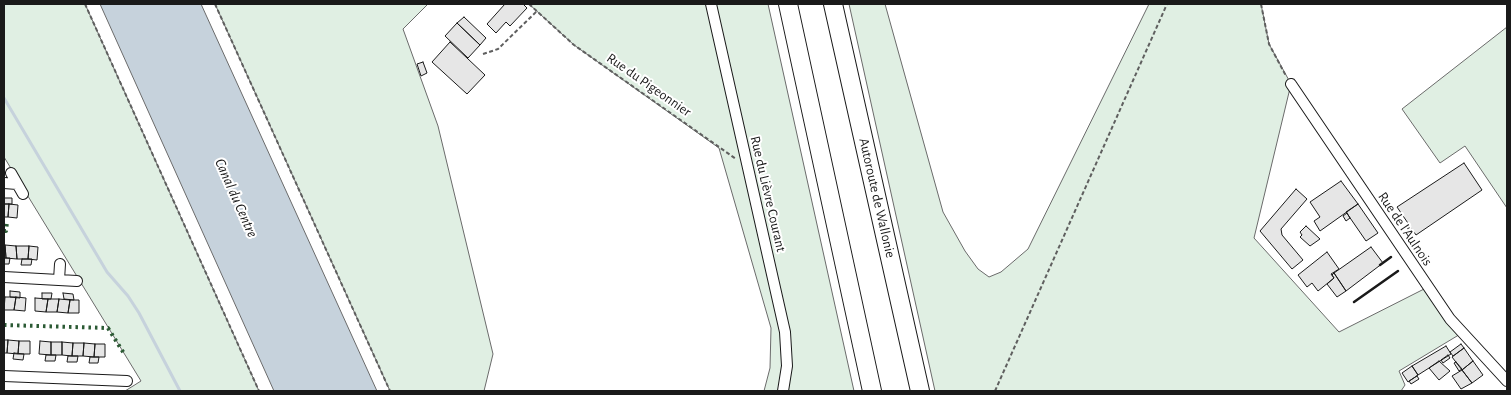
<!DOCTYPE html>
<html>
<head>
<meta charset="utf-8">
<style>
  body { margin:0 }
  #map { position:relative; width:1511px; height:395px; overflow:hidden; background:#fff; font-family:"Alegreya Sans",sans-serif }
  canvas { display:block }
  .frame { position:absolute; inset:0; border:5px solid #1a1a1a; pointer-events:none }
</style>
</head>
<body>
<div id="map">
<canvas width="1511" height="395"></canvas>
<div class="frame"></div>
</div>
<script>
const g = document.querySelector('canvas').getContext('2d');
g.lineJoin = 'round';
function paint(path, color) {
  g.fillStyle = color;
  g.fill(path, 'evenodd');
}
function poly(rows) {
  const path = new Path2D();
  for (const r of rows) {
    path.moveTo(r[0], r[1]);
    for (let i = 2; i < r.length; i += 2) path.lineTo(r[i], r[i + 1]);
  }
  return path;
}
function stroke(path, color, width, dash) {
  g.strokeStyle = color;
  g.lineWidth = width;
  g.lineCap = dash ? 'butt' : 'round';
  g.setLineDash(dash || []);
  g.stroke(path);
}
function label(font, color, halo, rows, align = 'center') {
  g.font = font + ' "Alegreya Sans",sans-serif';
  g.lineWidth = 4;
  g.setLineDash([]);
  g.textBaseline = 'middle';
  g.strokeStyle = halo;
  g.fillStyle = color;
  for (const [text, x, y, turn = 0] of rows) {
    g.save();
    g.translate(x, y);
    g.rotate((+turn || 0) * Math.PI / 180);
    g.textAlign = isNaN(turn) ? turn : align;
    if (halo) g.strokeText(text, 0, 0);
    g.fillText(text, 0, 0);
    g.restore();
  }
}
const green = poly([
  [4,4,85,4,259,391,125,391,141,381,4,157,4,4],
  [215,4,428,4,403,29,438,126,493,354,484,391,390,391,215,4],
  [529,4,768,4,854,391,764,391,770,368,771,328,719,148,574,45,529,4],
  [849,4,885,4,943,212,965,251,978,269,989,277,1001,272,1028,249,1149,4,1261,4,1269,44,1291,84,1254,238,1339,332,1428,287,1462,333,1399,371,1405,385,1401,391,935,391,849,4],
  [1507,27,1507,208,1465,146,1440,163,1402,109,1507,27]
]);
paint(green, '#e0efe3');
stroke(green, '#6a6a6a', 1);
const water = poly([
  [100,4,201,4,377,391,274,391,100,4]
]);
paint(water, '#c6d2dc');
stroke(water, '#6a6a6a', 1);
stroke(poly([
  [4,98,107,272,128,296,139,313,180,391]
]), '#c6d2dc', 3);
const building = poly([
  [505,4,523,4,527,8,510,26,506,22,496,33,487,24,505,4],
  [464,17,486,38,480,45,457,23,464,17],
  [457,23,480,45,468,58,445,36,457,23],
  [450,42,485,75,467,94,432,62,450,42],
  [423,62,427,73,421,76,417,64,423,62],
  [1464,163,1482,190,1416,235,1397,207,1464,163],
  [1341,181,1358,204,1320,231,1314,221,1320,217,1310,202,1341,181],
  [1296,189,1307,199,1281,229,1282,235,1303,260,1292,269,1260,231,1296,189],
  [4,198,12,198,12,204,4,204,4,198],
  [4,204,9,204,8,217,4,217,4,204],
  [9,204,18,205,17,218,8,217,9,204],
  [1358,204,1378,233,1366,241,1346,212,1358,204],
  [1347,213,1350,218,1346,221,1343,216,1347,213],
  [1306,226,1320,239,1310,246,1300,237,1302,235,1300,232,1306,226],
  [4,245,5,245,6,258,4,258,4,245],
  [5,245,16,246,17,259,6,258,5,245],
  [16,246,29,246,28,259,17,259,16,246],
  [29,246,38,247,37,260,28,259,29,246],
  [1371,247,1383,263,1346,291,1334,273,1371,247],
  [1327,252,1339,269,1331,274,1334,278,1318,291,1312,283,1307,287,1298,275,1327,252],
  [4,258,10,258,9,264,4,264,4,258],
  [22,259,32,259,31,265,21,265,22,259],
  [1334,273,1346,291,1337,297,1327,284,1334,278,1332,275,1334,273],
  [10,291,20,292,20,298,10,297,10,291],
  [42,293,52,293,51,299,42,299,42,293],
  [63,293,73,294,74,300,64,299,63,293],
  [5,297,16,297,14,310,4,310,5,297],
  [16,297,26,298,25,311,14,310,16,297],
  [35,298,48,299,46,312,35,311,35,298],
  [48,299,59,299,57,312,46,312,48,299],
  [59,299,70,300,68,313,57,312,59,299],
  [70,300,79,300,79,313,68,313,70,300],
  [4,340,8,340,7,353,4,353,4,340],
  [8,340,19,341,18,354,7,353,8,340],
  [19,341,30,341,30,354,18,354,19,341],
  [40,341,51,342,51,355,39,354,40,341],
  [51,342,62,342,62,355,51,355,51,342],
  [62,342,73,343,72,356,62,355,62,342],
  [73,343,84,343,83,356,72,356,73,343],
  [84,343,95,344,94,357,83,356,84,343],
  [95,344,105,344,105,357,94,357,95,344],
  [1461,344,1464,348,1453,356,1450,352,1461,344],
  [1446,346,1451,354,1418,375,1412,366,1446,346],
  [1464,348,1473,361,1462,370,1452,357,1464,348],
  [14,353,24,354,23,360,13,359,14,353],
  [46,355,56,355,55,361,45,361,46,355],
  [1448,355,1450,358,1443,363,1441,360,1448,355],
  [68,356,78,356,77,362,67,362,68,356],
  [90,357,99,357,98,363,89,363,90,357],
  [1439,361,1450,371,1439,380,1429,368,1439,361],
  [1473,361,1483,375,1472,383,1462,370,1473,361],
  [1456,362,1462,369,1459,371,1454,363,1456,362],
  [1412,366,1418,375,1408,382,1402,373,1412,366],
  [1462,370,1472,383,1461,389,1452,376,1462,370],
  [1417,376,1419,379,1411,384,1409,381,1417,376]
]);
paint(building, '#e6e6e6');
stroke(building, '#1a1a1a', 1);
const minor = poly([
  [711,4,785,332,787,366,783,391],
  [1291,84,1450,319,1507,381],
  [11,173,23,194],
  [4,183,17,184],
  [4,277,77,281],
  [59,280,60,264],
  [4,376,127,381]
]);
const motorway = poly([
  [788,4,872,391],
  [833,4,920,391]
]);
stroke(minor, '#1a1a1a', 12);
stroke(motorway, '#1a1a1a', 20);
stroke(poly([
  [85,4,259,391],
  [215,4,390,391],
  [529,4,574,45,736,159],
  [1261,4,1269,44,1286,76],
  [483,54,498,49,537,11],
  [995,391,1167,4]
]), '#5f5f5f', 2, [4, 2.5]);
stroke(minor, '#fff', 10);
stroke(motorway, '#fff', 18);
stroke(poly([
  [4,231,6,231,7,222],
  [4,325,108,328,125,355]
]), '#2b5a34', 4, [2.5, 4]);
stroke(poly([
  [1380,265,1391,257],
  [1354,302,1398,271]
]), '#1a1a1a', 2.5);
label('14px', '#1a1a1a', '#fff', [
  ["Rue du Pigeonnier",649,85,35],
  ["Rue du Lièvre Courant",768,194,77],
  ["Autoroute de Wallonie",877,198,77],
  ["Rue de l'Aulnois",1405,229,56]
]);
label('italic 15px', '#1a1a1a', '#fff', [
  ["Canal du Centre",236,198,66]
]);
</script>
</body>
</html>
